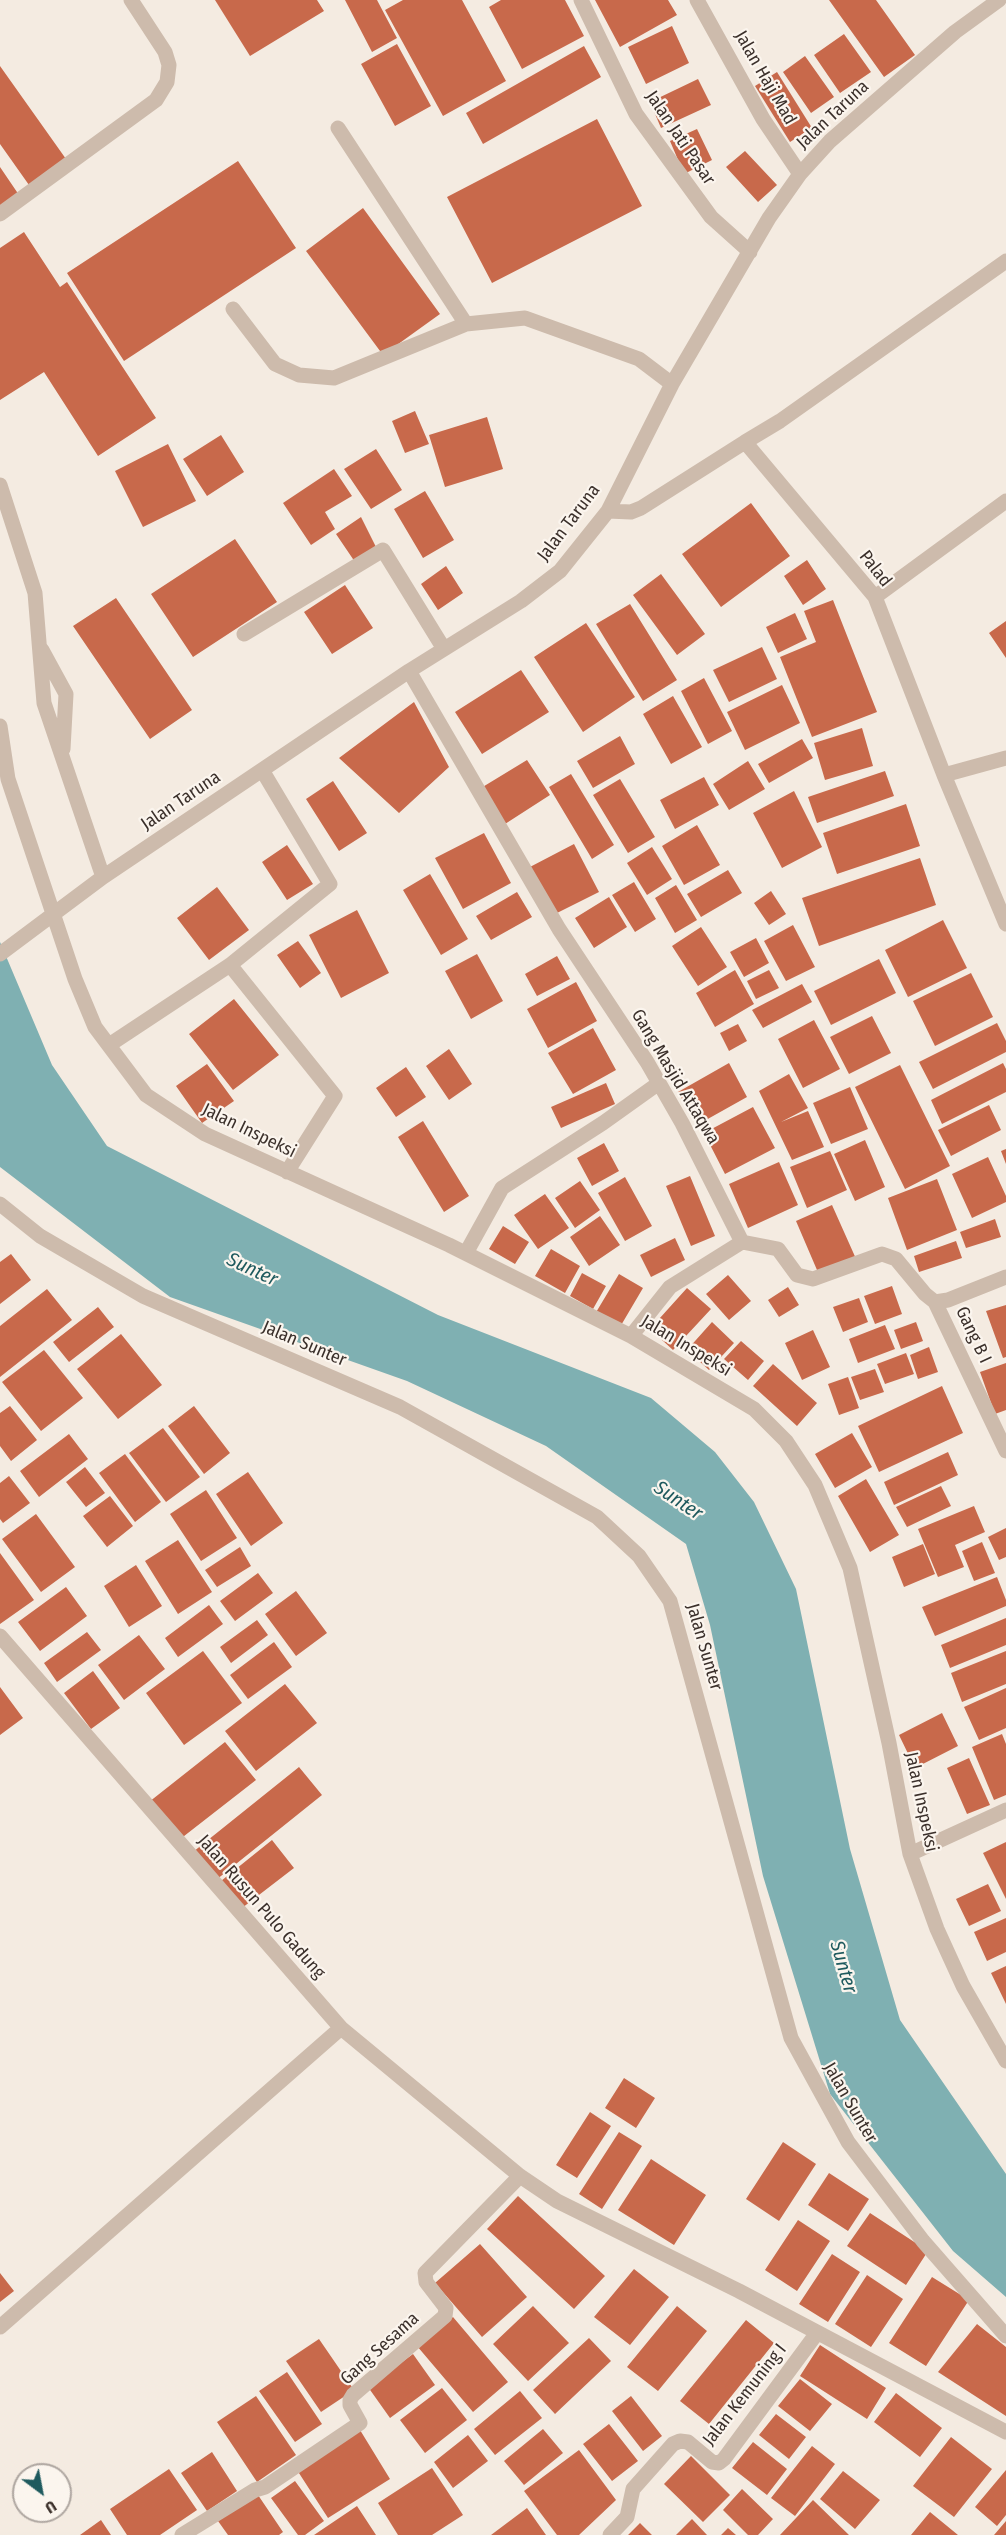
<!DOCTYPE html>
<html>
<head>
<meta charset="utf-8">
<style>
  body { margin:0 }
  #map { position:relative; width:1006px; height:2535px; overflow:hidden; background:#f4ebe1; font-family:"Fira Sans Condensed",sans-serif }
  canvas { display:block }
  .north { position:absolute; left:12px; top:2463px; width:60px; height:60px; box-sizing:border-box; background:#fbf5ee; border:2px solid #aea6a0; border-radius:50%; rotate:148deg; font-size:16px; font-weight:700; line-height:24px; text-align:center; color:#3b302b }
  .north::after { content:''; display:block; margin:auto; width:21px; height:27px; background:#1f5a5e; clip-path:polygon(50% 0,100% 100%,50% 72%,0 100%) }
</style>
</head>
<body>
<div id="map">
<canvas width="1006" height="2535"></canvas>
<div class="north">U</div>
</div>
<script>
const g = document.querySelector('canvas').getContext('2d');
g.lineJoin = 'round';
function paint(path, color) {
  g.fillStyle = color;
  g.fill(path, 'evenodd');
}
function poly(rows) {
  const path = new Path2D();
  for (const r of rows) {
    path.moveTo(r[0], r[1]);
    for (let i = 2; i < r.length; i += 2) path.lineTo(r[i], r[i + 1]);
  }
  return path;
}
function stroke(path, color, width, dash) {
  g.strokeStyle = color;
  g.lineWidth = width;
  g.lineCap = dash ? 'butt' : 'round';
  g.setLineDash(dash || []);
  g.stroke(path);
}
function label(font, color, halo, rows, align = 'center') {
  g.font = font + ' "Fira Sans Condensed",sans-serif';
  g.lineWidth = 4.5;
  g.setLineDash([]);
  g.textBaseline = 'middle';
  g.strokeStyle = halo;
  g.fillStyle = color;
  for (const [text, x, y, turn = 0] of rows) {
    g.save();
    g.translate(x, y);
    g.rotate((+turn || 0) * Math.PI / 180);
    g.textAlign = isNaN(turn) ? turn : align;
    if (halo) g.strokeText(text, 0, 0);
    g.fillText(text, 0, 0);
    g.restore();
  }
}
paint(poly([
  [0,942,52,1065,107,1146,438,1315,651,1398,715,1452,754,1502,796,1589,850,1849,900,2020,1006,2174,1006,2297,953,2251,830,2094,763,1876,710,1625,686,1544,546,1446,407,1381,170,1297,0,1167]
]), '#7fb0b2');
paint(poly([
  [215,0,317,0,324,11,250,56],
  [345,0,377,0,397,38,372,52],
  [403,0,462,0,506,81,443,116,385,10],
  [501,0,565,0,584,36,522,69,489,7],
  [595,0,668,0,677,15,620,47],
  [829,0,876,0,915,55,884,77],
  [672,26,689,63,646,84,628,47],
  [844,34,871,72,840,93,814,55],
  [397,44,431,106,395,126,361,64],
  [584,46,601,77,483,144,466,113],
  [805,56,834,97,811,113,783,72],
  [0,66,66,159,29,185,0,144],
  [777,72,812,128,790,142,755,86],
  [698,79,711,105,661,128,650,102],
  [597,119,642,206,492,283,447,197],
  [697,129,712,160,684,174,670,141],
  [745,151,777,185,758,202,726,167],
  [238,161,296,248,124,361,67,273],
  [0,167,19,195,0,208],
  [363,208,440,314,383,355,306,251],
  [24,232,60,287,67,282,156,418,98,456,44,372,0,400,0,248],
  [415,411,429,444,405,453,392,421],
  [487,417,503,469,445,487,429,435],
  [221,435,244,472,207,496,183,459],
  [168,444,196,501,143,527,115,471],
  [376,449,402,490,371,509,344,469],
  [334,469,352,496,325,512,335,529,311,545,283,503],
  [425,491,454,540,423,558,394,509],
  [751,503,790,556,721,607,682,554],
  [361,517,376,547,355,562,336,534],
  [235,539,277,602,193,657,151,594],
  [807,560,826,589,803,605,784,576],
  [446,566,463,593,438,610,421,584],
  [661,574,705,634,677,655,633,595],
  [345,585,373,628,332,654,304,612],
  [116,598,192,710,150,739,73,626],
  [833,600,877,712,812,737,780,657,816,642,804,611],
  [630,604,677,680,643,701,596,624],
  [795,613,807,639,778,653,766,627],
  [1006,621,1006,658,989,633],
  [586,623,635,697,583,732,534,657],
  [762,647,777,679,729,702,713,670],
  [521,670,549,712,482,754,455,712],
  [704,678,732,731,708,744,681,691],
  [782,685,800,723,745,750,727,712],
  [673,696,702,747,671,764,643,714],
  [414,702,449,767,399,813,339,758],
  [862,728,873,766,825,780,814,743],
  [620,736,635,764,593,788,577,761],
  [802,739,813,758,769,783,758,764],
  [527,760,550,795,505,824,481,788],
  [748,761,765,789,729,810,713,784],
  [885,771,894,796,817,823,808,797],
  [571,774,614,845,592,859,549,787],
  [704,777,719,805,675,829,660,800],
  [620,779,655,837,628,853,593,795],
  [333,781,367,833,339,851,306,799],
  [794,791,822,847,782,868,753,813],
  [906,804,920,846,837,874,823,833],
  [697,825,720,865,684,885,662,846],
  [484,833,511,883,463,909,435,858],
  [574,844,599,892,553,915,528,868],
  [287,845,313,884,287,900,262,862],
  [652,847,672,879,647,895,627,863],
  [920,858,936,905,819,946,802,898],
  [728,870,742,893,701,917,687,894],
  [430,874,468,939,441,955,403,890],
  [634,882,656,919,635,932,612,895],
  [676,885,697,920,675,933,655,898],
  [217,887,249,930,209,960,177,918],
  [771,891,786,914,769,925,754,903],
  [517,892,532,917,491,940,476,916],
  [609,897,627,927,594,948,575,918],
  [357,910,389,973,341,998,309,935],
  [943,920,967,968,908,997,885,950],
  [793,925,815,967,786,981,764,941],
  [701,927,727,967,698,986,672,946],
  [756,938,769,963,744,977,730,952],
  [298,941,321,973,300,988,277,955],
  [477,954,503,1001,471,1019,445,971],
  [557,956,570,979,537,996,525,974],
  [879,959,896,993,831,1025,814,991],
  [735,970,754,1004,715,1027,696,993],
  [769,970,779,988,756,999,747,981],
  [971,973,993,1017,935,1046,913,1001],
  [576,982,597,1021,548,1048,527,1009],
  [802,984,812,1002,763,1028,752,1010],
  [234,999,279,1055,233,1090,189,1034],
  [872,1016,891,1053,849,1074,830,1037],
  [814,1020,840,1069,803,1088,778,1039],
  [997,1023,1006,1041,1006,1052,933,1089,919,1062],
  [738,1024,747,1041,729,1051,720,1033],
  [593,1028,616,1070,573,1094,548,1053],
  [449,1049,472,1084,449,1100,426,1066],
  [729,1063,747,1097,697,1125,678,1092],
  [1003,1063,1006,1069,1006,1092,942,1124,931,1100],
  [207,1064,234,1101,202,1123,176,1086],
  [900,1065,950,1166,905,1189,855,1087],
  [406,1067,426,1097,396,1117,376,1088],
  [789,1074,808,1108,781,1122,808,1111,824,1147,792,1160,759,1091],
  [606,1083,615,1104,561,1128,551,1107],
  [850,1087,868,1129,831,1144,813,1103],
  [989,1105,1001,1130,951,1156,938,1130],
  [753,1107,775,1148,725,1174,704,1133],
  [423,1121,469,1196,444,1212,398,1137],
  [865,1140,885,1187,855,1201,834,1154],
  [604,1143,619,1171,592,1186,577,1158],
  [1006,1149,1006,1164,1001,1151],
  [830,1151,847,1190,807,1208,790,1167],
  [988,1157,1006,1196,1006,1202,972,1218,952,1174],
  [779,1162,798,1205,748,1228,729,1184],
  [690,1176,715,1236,691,1246,666,1186],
  [625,1177,652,1226,625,1241,598,1193],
  [937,1179,957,1230,907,1250,888,1198],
  [580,1181,600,1210,575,1228,555,1198],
  [545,1194,569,1228,538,1249,514,1215],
  [832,1205,857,1261,820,1277,796,1221],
  [600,1216,620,1245,589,1266,570,1237],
  [995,1219,1001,1237,966,1248,960,1232],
  [503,1226,529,1242,515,1264,489,1249],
  [675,1238,685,1260,651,1277,640,1255],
  [956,1241,962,1258,919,1272,914,1256],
  [551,1249,580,1266,565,1293,535,1276],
  [11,1254,31,1280,0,1304,0,1262],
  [582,1273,606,1286,593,1309,570,1296],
  [619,1274,643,1288,620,1327,595,1314],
  [728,1275,751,1301,729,1320,706,1294],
  [892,1286,902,1314,875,1324,864,1296],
  [788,1287,799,1305,779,1317,768,1300],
  [687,1288,711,1309,673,1350,650,1329],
  [47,1289,72,1320,0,1377,0,1326],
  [859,1298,868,1322,843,1332,833,1307],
  [1006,1305,1006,1357,1003,1358,986,1311],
  [98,1307,114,1327,69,1362,53,1342],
  [712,1322,734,1343,709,1370,687,1350],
  [916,1322,923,1341,901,1349,894,1330],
  [885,1325,895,1349,858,1363,849,1339],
  [813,1330,830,1367,802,1380,785,1343],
  [121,1334,162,1385,118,1419,77,1369],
  [741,1341,764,1361,748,1380,724,1359],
  [929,1347,938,1372,918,1379,910,1355],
  [44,1350,83,1398,41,1431,2,1382],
  [906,1353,914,1374,885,1384,877,1364],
  [1006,1363,1006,1410,995,1414,980,1372],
  [773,1364,817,1403,797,1426,753,1386],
  [875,1369,884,1392,860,1400,851,1377],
  [848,1377,859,1408,839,1415,828,1384],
  [942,1386,963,1433,879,1472,858,1426],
  [10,1406,37,1440,11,1461,0,1446,0,1413],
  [194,1406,230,1453,204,1474,168,1426],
  [163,1428,200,1477,166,1502,129,1453],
  [852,1433,872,1467,835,1488,815,1454],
  [69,1434,88,1459,39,1497,20,1471],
  [948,1452,958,1475,894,1505,884,1482],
  [125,1454,161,1502,135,1522,99,1473],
  [85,1467,105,1493,86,1507,66,1482],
  [248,1472,283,1523,251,1546,216,1494],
  [9,1476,30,1503,3,1523,0,1519,0,1483],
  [866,1479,899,1535,870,1552,838,1496],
  [941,1486,951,1506,907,1527,896,1507],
  [206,1490,237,1538,201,1561,170,1514],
  [110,1496,133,1526,107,1547,83,1516],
  [974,1506,985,1532,955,1545,964,1567,938,1577,918,1529],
  [36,1514,75,1567,41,1592,2,1539],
  [1006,1528,1006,1557,999,1560,988,1537],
  [178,1540,212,1592,178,1614,145,1561],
  [982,1542,995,1573,974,1581,962,1551],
  [923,1544,935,1574,904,1587,892,1557],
  [240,1547,251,1566,217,1587,205,1570],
  [0,1553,34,1600,0,1624],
  [136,1565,162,1606,129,1627,104,1586],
  [258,1573,273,1593,235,1621,220,1601],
  [997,1577,1006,1600,1006,1606,935,1636,922,1607],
  [66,1587,87,1616,40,1651,18,1622],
  [296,1591,327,1633,296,1656,265,1614],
  [209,1605,223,1624,178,1657,165,1638],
  [1006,1618,1006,1645,950,1668,941,1645],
  [257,1620,268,1635,231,1663,220,1647],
  [87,1632,101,1650,57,1682,44,1663],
  [139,1635,165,1669,124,1700,98,1665],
  [274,1642,292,1667,248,1699,230,1675],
  [203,1651,242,1703,184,1745,146,1693],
  [1006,1651,1006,1684,962,1702,951,1673],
  [93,1671,120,1708,91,1729,64,1693],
  [285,1684,317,1723,256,1771,225,1731],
  [0,1687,23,1718,0,1735],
  [1006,1688,1006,1728,979,1740,964,1707],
  [942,1713,958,1746,915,1768,899,1735],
  [1002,1734,1006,1744,1006,1795,994,1800,972,1747],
  [225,1742,256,1780,179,1840,149,1802],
  [969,1758,990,1805,967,1814,947,1768],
  [299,1767,322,1795,216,1880,193,1852],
  [272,1840,294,1868,242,1908,221,1881],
  [1006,1842,1006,1899,983,1853],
  [988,1884,1001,1911,969,1926,956,1899],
  [1006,1918,1006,1952,987,1961,974,1932],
  [1006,1966,1006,2004,991,1973],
  [624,2078,655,2098,636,2128,605,2108],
  [590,2112,611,2126,577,2178,556,2165],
  [619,2132,642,2146,602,2209,579,2194],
  [783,2142,816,2164,779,2221,746,2199],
  [651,2159,706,2195,674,2245,618,2210],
  [829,2173,869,2199,848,2231,808,2205],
  [518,2196,605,2276,574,2309,487,2229],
  [870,2213,928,2251,906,2285,847,2246],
  [798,2220,830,2241,797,2291,765,2270],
  [480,2244,527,2297,482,2337,435,2283],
  [832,2254,860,2272,828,2322,799,2304],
  [634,2269,669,2297,630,2345,594,2317],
  [0,2273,14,2291,0,2302],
  [867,2275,903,2299,871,2347,835,2324],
  [932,2277,969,2300,926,2366,889,2343],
  [533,2306,569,2343,528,2381,493,2344],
  [677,2306,707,2331,658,2391,627,2367],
  [453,2317,508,2382,473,2412,417,2346],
  [746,2320,774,2343,709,2424,680,2401],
  [977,2324,1006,2347,1006,2416,938,2372],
  [589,2338,611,2361,555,2414,533,2390],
  [319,2339,354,2390,321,2412,286,2361],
  [820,2345,886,2388,867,2419,800,2376],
  [413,2354,435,2385,390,2418,368,2387],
  [287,2372,322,2424,295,2442,259,2391],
  [800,2379,832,2404,810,2431,778,2406],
  [442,2388,467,2420,425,2453,400,2420],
  [520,2391,542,2418,495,2455,474,2429],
  [896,2393,942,2428,920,2457,874,2422],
  [256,2396,296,2455,257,2482,217,2422],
  [631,2396,662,2436,643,2451,612,2411],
  [776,2414,806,2437,789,2459,759,2435],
  [609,2424,638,2461,612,2481,583,2444],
  [543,2429,563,2453,524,2485,504,2461],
  [360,2430,390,2479,328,2518,297,2470],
  [468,2435,488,2461,453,2488,434,2462],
  [951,2437,992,2469,954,2517,913,2486],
  [753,2442,787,2469,767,2495,732,2468],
  [812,2446,835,2464,795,2516,771,2498],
  [579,2450,616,2500,579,2535,557,2535,524,2491],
  [212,2452,237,2491,207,2511,181,2473],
  [691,2456,730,2495,703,2522,664,2484],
  [432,2468,463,2515,432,2535,398,2535,378,2503],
  [169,2469,197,2510,160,2535,127,2535,110,2509],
  [1006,2470,1006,2515,997,2526,975,2507],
  [843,2471,880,2500,855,2529,820,2499],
  [295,2481,324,2521,305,2535,298,2535,271,2498],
  [742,2489,773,2519,758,2535,748,2535,723,2510],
  [258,2495,283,2532,279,2535,228,2535,218,2521],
  [813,2500,849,2535,780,2535],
  [357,2506,376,2535,314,2535],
  [527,2508,546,2535,491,2535],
  [930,2512,958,2535,911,2535],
  [692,2519,707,2535,676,2535],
  [101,2520,111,2535,80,2535],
  [1006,2521,1006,2535,994,2535],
  [640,2523,652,2535,628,2535],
  [728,2528,736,2535,721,2535]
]), '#c8694b');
stroke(poly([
  [581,0,636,114,711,217,750,252],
  [697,0,763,119,800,174],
  [338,128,466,324],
  [0,214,156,100,167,82,169,65,165,52,131,0],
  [233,309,275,364,299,375,334,378,466,324,525,318,639,359,672,384],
  [745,442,780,421,1006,261],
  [0,485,35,593,44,703,103,877],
  [608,511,631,512,641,508,745,442,875,597,944,775,1006,924],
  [875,597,1006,501],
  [244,634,383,550,444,649],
  [42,650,66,694,63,749],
  [409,671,559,929,647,1062,682,1123,742,1242,778,1249,797,1275,813,1279,882,1254,896,1259,925,1294,935,1302,948,1300,1006,1277],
  [0,726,8,779,75,979,95,1027,146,1095,205,1134,449,1245,631,1336,754,1409,786,1441,815,1485,850,1568,889,1743,910,1854,937,1929,963,1986,1006,2061],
  [944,775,1006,758],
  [0,954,103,877,409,671,521,601,560,571,608,511,672,384,769,218,800,174,830,141,955,32,999,0],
  [230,965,335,1096,287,1172],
  [109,1045,230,965,330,884,262,770],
  [0,1204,40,1236,143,1296,400,1407,597,1517,639,1556,670,1601,791,2038,848,2142,923,2241,1006,2336],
  [466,1253,502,1188,603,1123,659,1083],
  [935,1302,1006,1451],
  [631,1336,670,1287,742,1242],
  [0,1636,341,2028,520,2176,557,2201,739,2291,1006,2432],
  [910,1854,1006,1810],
  [0,2327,341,2028],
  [182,2535,255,2490,265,2487,360,2423,350,2405,350,2400,353,2395,445,2316,446,2308,426,2282,425,2273,520,2176],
  [610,2535,627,2517,633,2489,673,2444,680,2441,688,2442,712,2462,719,2463,724,2459,817,2333]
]), '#cdbbac', 15);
label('18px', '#3b302b', '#fbf5ee', [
  ["Jalan Haji Mad",765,78,60],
  ["Jalan Taruna",833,115,-43],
  ["Jalan Jati Pasar",680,138,56],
  ["Jalan Taruna",569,523,-53],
  ["Palad",875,569,52],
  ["Jalan Taruna",181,801,-34],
  ["Gang Masjid Attaqwa",675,1077,59],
  ["Jalan Inspeksi",249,1131,26],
  ["Gang B I",973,1335,65],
  ["Jalan Sunter",304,1344,23],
  ["Jalan Inspeksi",686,1346,31],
  ["Jalan Sunter",704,1647,74],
  ["Jalan Inspeksi",921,1802,78],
  ["Jalan Rusun Pulo Gadung",261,1907,49],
  ["Jalan Sunter",850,2103,60],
  ["Gang Sesama",380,2349,-42],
  ["Jalan Kemuning I",745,2395,-52]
]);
label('italic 20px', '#1f5a5e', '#fbf5ee', [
  ["Sunter",252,1270,25],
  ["Sunter",678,1501,34],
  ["Sunter",843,1967,74]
]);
</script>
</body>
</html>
